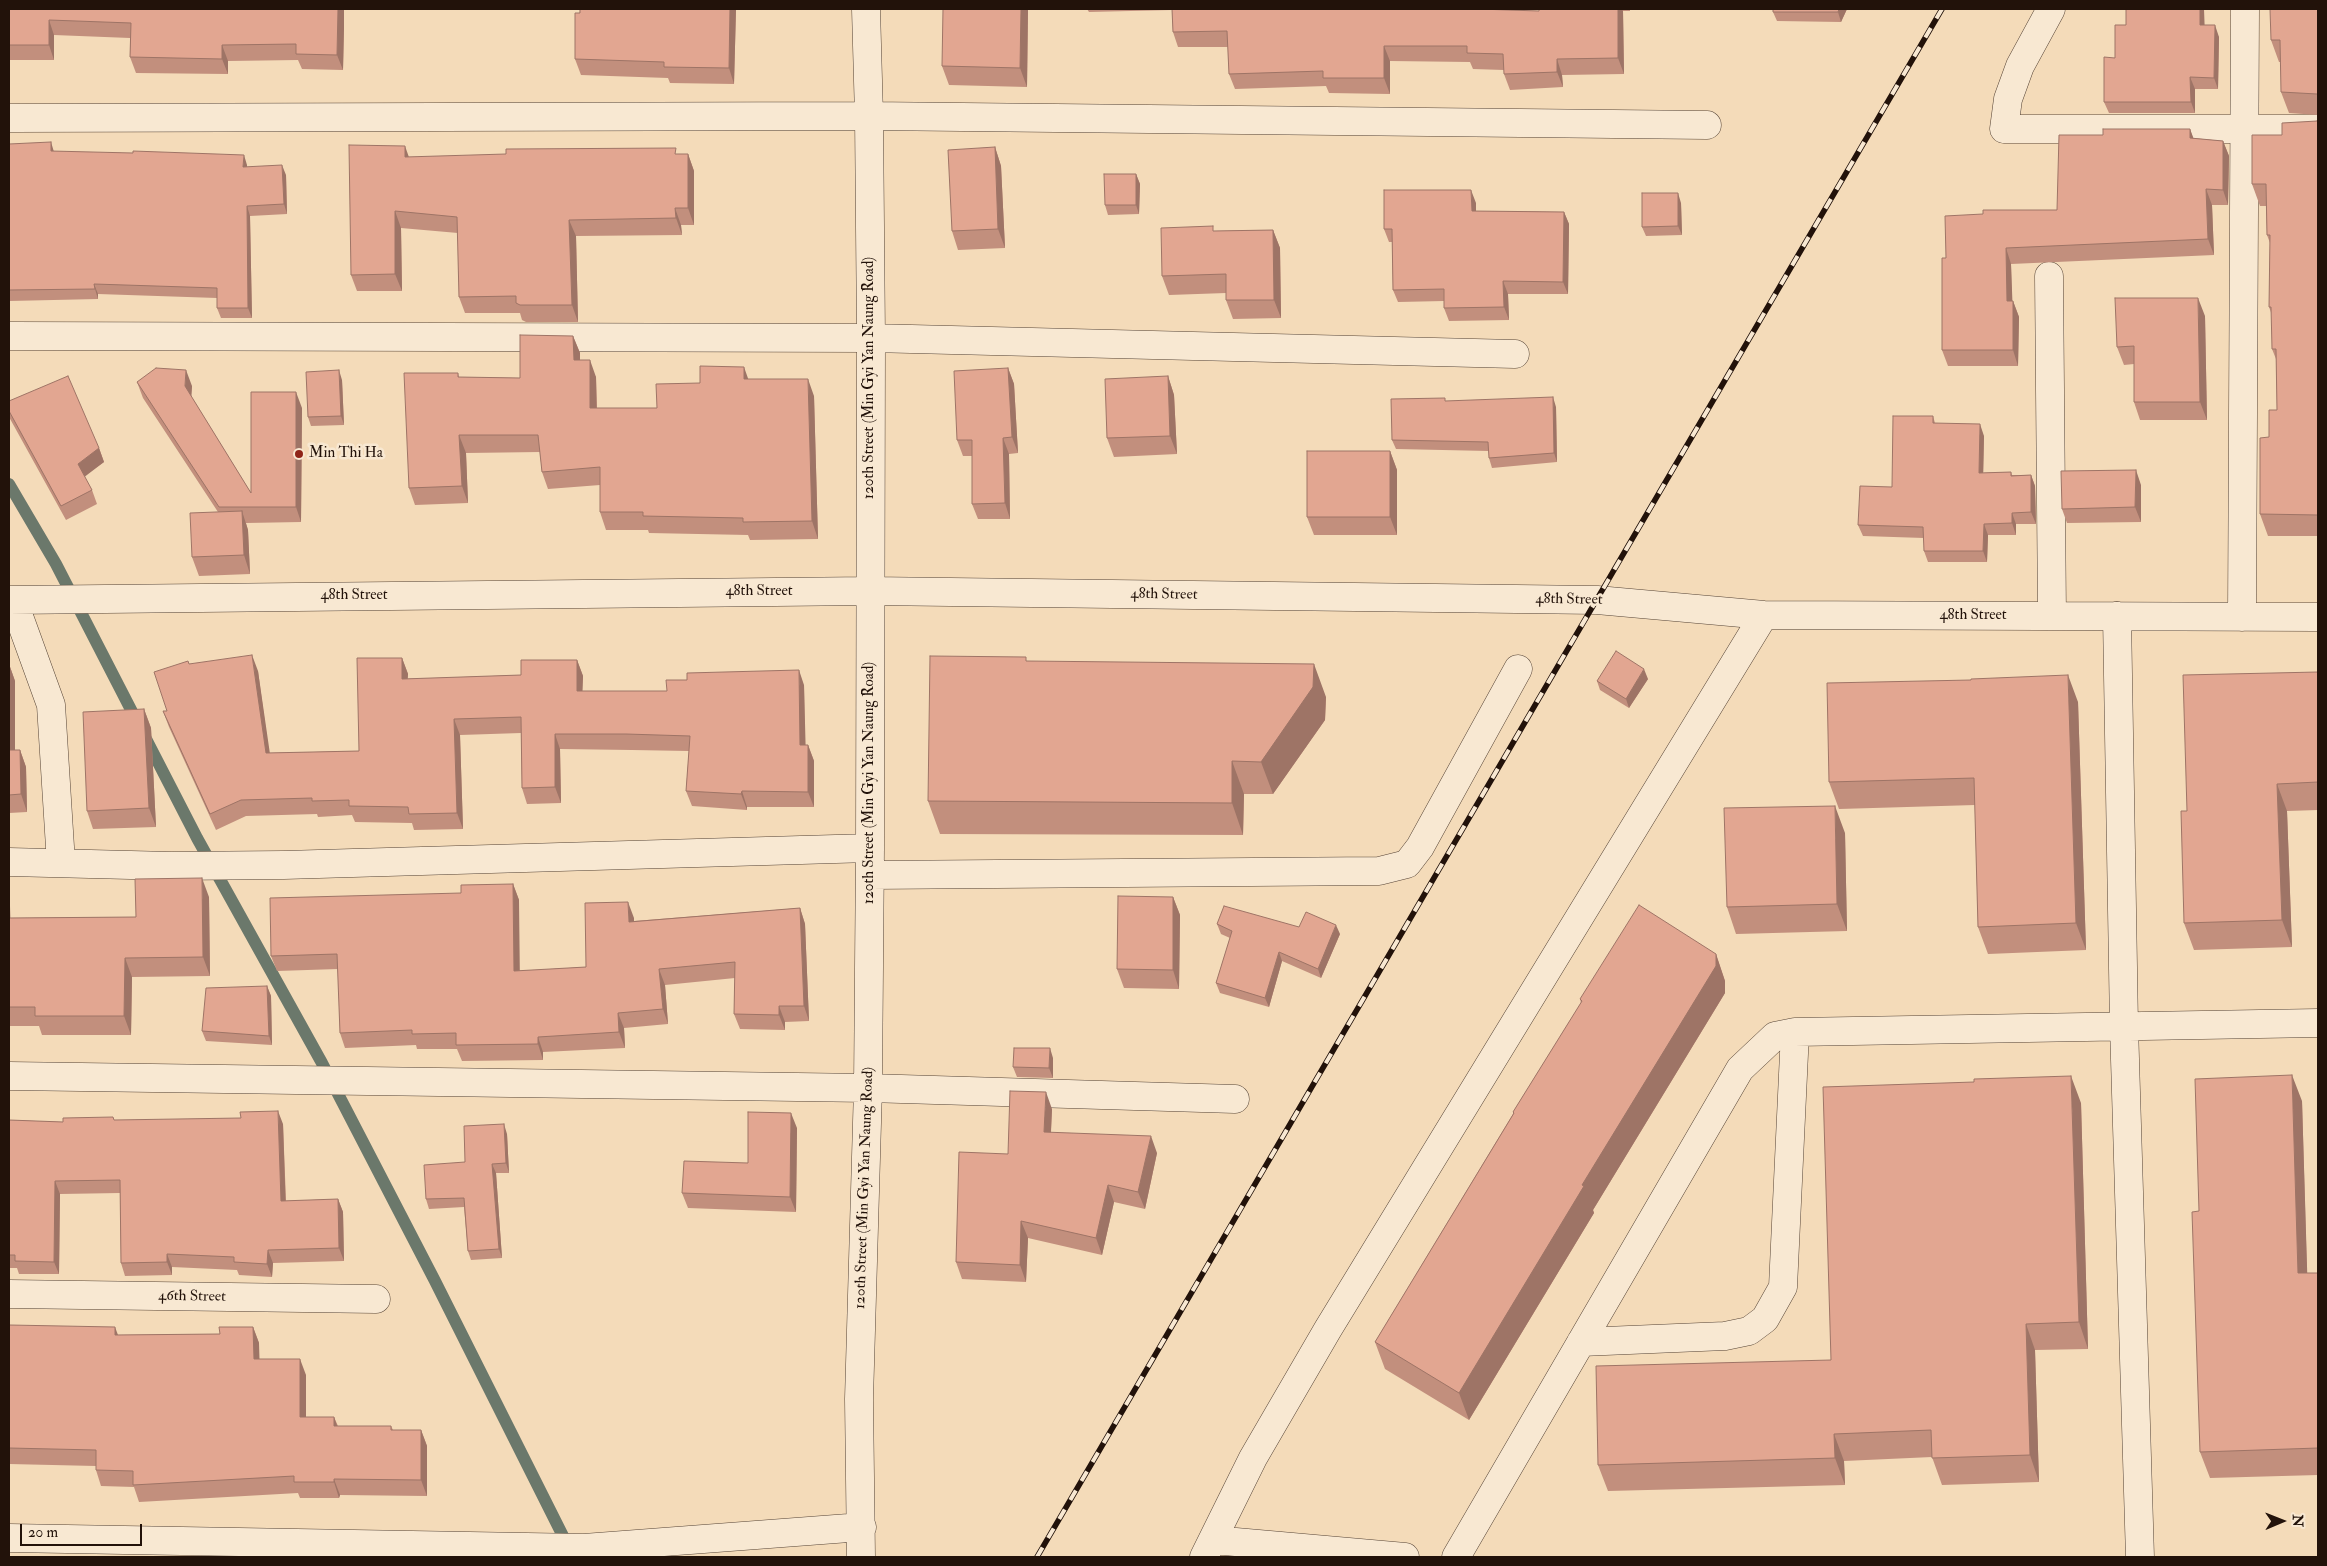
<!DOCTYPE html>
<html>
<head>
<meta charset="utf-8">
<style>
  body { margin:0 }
  #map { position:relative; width:2327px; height:1566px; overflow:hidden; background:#f4dbb9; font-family:"IM FELL Double Pica",serif }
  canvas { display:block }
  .frame { position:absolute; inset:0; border:10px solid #22120a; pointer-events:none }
  .north { position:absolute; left:2257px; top:1496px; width:50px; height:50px; -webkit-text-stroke:4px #f8e8d2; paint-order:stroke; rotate:89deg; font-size:14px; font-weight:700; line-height:20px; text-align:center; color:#22120a }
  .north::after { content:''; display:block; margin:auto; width:18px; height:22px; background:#22120a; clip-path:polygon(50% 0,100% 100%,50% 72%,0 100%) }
  .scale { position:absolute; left:20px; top:1524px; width:122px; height:22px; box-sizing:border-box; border:2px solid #22120a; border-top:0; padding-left:6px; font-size:15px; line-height:18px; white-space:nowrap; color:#22120a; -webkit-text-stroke:4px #f8e8d2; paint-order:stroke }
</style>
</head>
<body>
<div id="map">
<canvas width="2327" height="1566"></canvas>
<div class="frame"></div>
<div class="north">N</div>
<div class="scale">20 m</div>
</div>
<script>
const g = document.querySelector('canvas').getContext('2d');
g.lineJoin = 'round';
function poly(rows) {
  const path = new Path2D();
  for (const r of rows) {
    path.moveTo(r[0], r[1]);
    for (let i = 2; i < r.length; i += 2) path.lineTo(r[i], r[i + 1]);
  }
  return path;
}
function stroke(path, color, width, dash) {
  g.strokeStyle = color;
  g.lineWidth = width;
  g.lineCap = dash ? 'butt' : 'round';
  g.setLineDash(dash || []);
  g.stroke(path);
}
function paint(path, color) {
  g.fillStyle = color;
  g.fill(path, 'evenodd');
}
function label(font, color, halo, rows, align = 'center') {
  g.font = font + ' "IM FELL Double Pica",serif';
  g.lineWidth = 5;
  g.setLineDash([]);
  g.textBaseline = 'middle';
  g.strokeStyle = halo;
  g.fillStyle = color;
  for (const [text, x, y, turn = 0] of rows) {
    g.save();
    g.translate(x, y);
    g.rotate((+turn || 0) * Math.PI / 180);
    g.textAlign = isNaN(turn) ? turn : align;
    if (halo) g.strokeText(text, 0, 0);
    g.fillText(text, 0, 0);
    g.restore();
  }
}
stroke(poly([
  [9,484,56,564,197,838,322,1063,435,1281,569,1548]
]), '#6b786b', 12);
const minor = poly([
  [2051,9,2020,66,2008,99,2004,129,2318,129],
  [9,118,869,116,1707,125],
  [2049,276,2052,616],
  [9,336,871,338,1515,354],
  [9,600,870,591,1597,600,1764,615,2318,617],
  [13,600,51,705,61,863],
  [2117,616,2124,1026,2140,1557],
  [2242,617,2245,9],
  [9,862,171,866,284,865,870,848],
  [870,875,1379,871,1407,864,1420,847,1518,669],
  [9,1076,868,1088,1235,1099],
  [9,1294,376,1299],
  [1581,1342,1725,1336,1749,1331,1765,1319,1783,1287,1795,1032],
  [9,1538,584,1548,862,1527],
  [1213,1540,1405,1557],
  [861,1557,859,1399,868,1088,870,848,871,338,869,116,866,9],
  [1204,1557,1253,1458,1328,1329,1764,615],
  [1456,1557,1740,1069,1775,1036,1795,1032,2318,1023]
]);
stroke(minor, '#564436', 29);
stroke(minor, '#f8e8d2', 28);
const rail = poly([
  [1037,1557,1942,9]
]);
stroke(rail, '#22120a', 5.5);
stroke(rail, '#f8e8d2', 4, [11]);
paint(poly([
  [9,9,344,9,344,27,343,70,302,69,298,60,228,61,228,74,136,73,130,57,130,38,54,35,54,60,9,60],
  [580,9,736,9,734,84,670,83,668,78,581,75,575,59],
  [1028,9,1027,87,949,85,942,66],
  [1087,9,1478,9,1539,11,1539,9,1630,9,1630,11,1623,11,1624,74,1562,75,1563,87,1510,90,1504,74,1504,70,1473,69,1470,62,1390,61,1390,94,1329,93,1326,86,1235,89,1229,74,1228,47,1178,47,1173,32,1172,10,1089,12],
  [1847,9,1841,22,1777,21,1773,12],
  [2126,9,2204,9,2204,25,2219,37,2218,89,2195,89,2195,113,2109,113,2104,102,2126,25],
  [2318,9,2318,115,2289,113,2281,92,2281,62,2279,62,2271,40],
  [2318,120,2318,536,2268,536,2260,514,2269,437,2277,410,2276,359,2272,349,2272,315,2269,307,2270,243,2267,235,2266,206,2260,206,2252,184,2282,135],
  [2190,129,2193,138,2223,141,2229,156,2228,205,2212,205,2214,255,2011,264,2012,301,2013,301,2019,317,2018,366,1948,366,1942,350,1946,258,2057,210,2103,135],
  [9,144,54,151,247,165,247,167,286,175,287,214,250,216,252,318,221,318,217,308,217,298,98,294,98,299,9,301],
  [995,147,1001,166,1005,248,958,250,952,231],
  [688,154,694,171,694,225,681,225,682,235,576,236,578,322,526,322,522,320,520,313,465,313,459,297,458,233,401,228,402,291,357,291,351,275,409,157],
  [1136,174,1140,184,1139,214,1108,215,1105,205],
  [1476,203,1476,211,1564,212,1569,224,1568,294,1508,294,1509,320,1449,321,1444,308,1444,301,1398,302,1393,290,1392,242,1389,242,1384,229],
  [1681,203,1682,235,1646,236,1642,227],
  [1273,230,1280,248,1281,318,1233,319,1226,300,1226,293,1169,295,1162,276,1215,231],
  [2205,316,2207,420,2140,420,2134,402,2134,364,2124,365,2117,347],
  [573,336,580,353,580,360,596,377,597,408,657,408,700,383,749,379,814,396,818,539,750,540,748,535,649,533,648,530,606,530,600,512,600,485,548,489,542,472,540,452,466,453,468,503,415,505,409,488,458,373,459,377,520,378],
  [1008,368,1014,384,1018,453,1009,454,1010,519,978,519,972,504,972,456,963,456,957,440],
  [1168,376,1174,395,1177,454,1114,457,1107,438],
  [342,380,344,425,311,426,308,417],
  [137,382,192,386,191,396,251,493,302,408,301,522,246,523,248,530,250,574,199,576,192,557,218,512,143,398],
  [9,401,99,448,104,462,84,476,92,490,97,504,66,520,9,417],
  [1446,401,1556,407,1557,462,1492,468,1489,458,1489,451,1396,449,1392,440],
  [1933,416,1935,423,1984,436,1983,473,2011,472,2012,475,2031,475,2035,486,2036,524,2016,524,2016,535,1988,535,1987,562,1928,562,1924,551,1924,538,1863,536,1858,525,1892,487],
  [1390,451,1397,470,1397,535,1314,535,1307,517],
  [2141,485,2141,522,2067,523,2062,509],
  [402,658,408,674,407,679,521,675,577,660,583,676,582,691,667,691,804,685,805,745,808,745,814,761,814,807,747,807,747,810,692,806,686,791,689,751,632,750,560,749,561,803,527,804,522,788,521,733,460,735,463,829,414,830,412,823,355,822,352,815,318,817,317,814,246,816,216,830,169,727,163,711,167,711,189,664,258,671,269,753,359,751],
  [1028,661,1326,697,1325,720,1273,794,1244,794,1243,835,940,834,928,801],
  [9,664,15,681,15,750,20,750,26,767,27,812,9,813],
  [2318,672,2318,810,2287,811,2292,947,2194,950,2184,923,2187,811],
  [1648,679,1629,708,1600,690,1597,681],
  [1971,680,2078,702,2086,950,1988,954,1978,927,1975,805,1839,809,1829,782],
  [144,709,151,728,156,827,93,829,87,811],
  [1845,833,1847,931,1736,934,1727,907],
  [513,884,519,900,519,971,586,967,634,918,634,921,800,908,805,924,809,1021,785,1022,785,1030,740,1029,734,1014,735,978,665,985,668,1024,624,1028,625,1048,543,1052,543,1060,462,1061,457,1049,417,1049,416,1045,345,1048,340,1033,338,969,277,971,271,956,461,893],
  [209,897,210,976,132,977,131,1035,42,1035,39,1026,9,1026,9,904,10,918,136,917],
  [1173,897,1180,915,1179,989,1124,988,1117,969],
  [1217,924,1299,927,1340,934,1321,978,1282,961,1269,1007,1220,993,1216,983,1230,938,1221,934],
  [1716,954,1725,981,1725,993,1593,1210,1594,1213,1469,1420,1385,1369,1375,1342,1513,1114,1513,1112,1581,1003,1580,999],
  [267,986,271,996,272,1045,206,1041,202,1031],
  [1053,1058,1053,1078,1017,1077,1013,1067],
  [2302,1101,2307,1273,2318,1273,2318,1475,2210,1478,2200,1452,2199,1211],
  [2081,1103,2088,1349,2035,1350,2039,1482,1942,1485,1932,1457,1844,1461,1845,1485,1608,1491,1598,1465,1831,1360],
  [1052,1109,1051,1133,1157,1153,1145,1209,1114,1202,1102,1255,1028,1238,1026,1282,962,1279,956,1262,1008,1154],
  [9,1120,63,1122,115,1120,283,1124,286,1201,338,1199,343,1212,344,1261,273,1263,272,1277,239,1275,237,1270,172,1267,172,1275,125,1276,121,1263,120,1193,60,1194,59,1274,19,1274,17,1268,9,1268],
  [797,1128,796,1212,688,1208,682,1193,748,1163],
  [507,1134,509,1173,496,1173,502,1258,471,1260,468,1251,464,1207,429,1209,426,1199,465,1162],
  [9,1325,118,1335,220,1334,253,1327,259,1343,259,1359,306,1375,306,1417,334,1417,338,1426,391,1426,393,1430,421,1430,427,1446,427,1496,340,1495,339,1498,300,1498,298,1493,139,1502,134,1487,101,1486,96,1470,96,1466,9,1464]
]), '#c28f7d');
paint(poly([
  [338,9,344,9,344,27,343,70,337,55],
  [730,9,736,9,734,84,729,68],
  [1021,9,1028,9,1027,87,1020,68],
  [1618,9,1622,9,1623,11,1624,74,1618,58],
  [1839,9,1847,9,1841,22,1838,12],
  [2200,9,2204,9,2205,36,2200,25],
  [49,20,54,35,54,60,49,45],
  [2215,25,2219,37,2218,89,2214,78],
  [222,45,228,61,228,74,222,59],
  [1384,46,1390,61,1390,94,1384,78],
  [1557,59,1562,75,1563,87,1557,72],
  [2190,77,2195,89,2195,113,2191,102],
  [2190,129,2196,145,2190,138],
  [2223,141,2229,156,2228,205,2223,190],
  [51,142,54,152,51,151],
  [405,146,411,163,405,157],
  [995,147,1001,166,1005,248,998,229],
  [688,154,694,171,694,225,688,208],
  [244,155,247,165,247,177,243,167],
  [282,165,286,175,287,214,284,204],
  [1136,174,1140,184,1139,214,1136,205],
  [2206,189,2212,205,2214,255,2208,239],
  [1471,190,1476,203,1476,224,1472,211],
  [1678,193,1681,203,1682,235,1678,226],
  [247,206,250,216,252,318,248,308],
  [675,208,681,225,682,235,676,218],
  [395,211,401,228,402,291,395,274],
  [1564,212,1569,224,1568,294,1563,282],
  [569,220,576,236,578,322,572,305],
  [1273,230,1280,248,1281,318,1274,300],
  [2006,248,2011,264,2013,317,2007,301],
  [1503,281,1508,294,1509,320,1504,307],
  [94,284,98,294,98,299,95,289],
  [2198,298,2205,316,2207,420,2200,402],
  [2013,301,2019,317,2018,366,2013,350],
  [573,336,580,353,580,377,574,360],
  [590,360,596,377,597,425,590,408],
  [744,367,750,384,744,379],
  [1008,368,1014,384,1018,453,1012,437],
  [186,370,192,386,191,402,185,386],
  [339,370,342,380,344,425,341,416],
  [1168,376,1174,395,1177,454,1170,436],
  [808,379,814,396,818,539,812,521],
  [296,392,302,408,301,522,296,507],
  [1553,397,1556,407,1557,462,1554,453],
  [1980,424,1984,436,1983,484,1979,473],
  [459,435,466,453,468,503,462,486],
  [1003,438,1009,454,1010,519,1005,503],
  [99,448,104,462,83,478,78,464],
  [1390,451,1397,470,1397,535,1390,517],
  [2136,470,2141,485,2141,522,2135,507],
  [2031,475,2035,486,2036,524,2031,512],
  [242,511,248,530,250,574,244,555],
  [2012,513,2016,524,2016,535,2012,523],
  [1984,524,1988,535,1987,562,1983,551],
  [252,655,258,671,272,768,266,753],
  [402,658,408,674,407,694,402,679],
  [577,660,583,676,582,707,577,691],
  [9,664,15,681,15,768,9,752],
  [1314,664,1326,697,1325,720,1273,794,1261,762],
  [1644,669,1648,679,1629,708,1626,699],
  [799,670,804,685,806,761,800,745],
  [2068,675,2078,702,2086,950,2076,923],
  [144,709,151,728,156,827,149,808],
  [454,719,460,735,463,829,457,813],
  [555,734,560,749,561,803,555,787],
  [808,745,814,761,814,807,808,792],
  [20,750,26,767,27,812,21,794],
  [1232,761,1244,794,1243,835,1232,803],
  [2277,784,2287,811,2292,947,2282,920],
  [742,791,747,807,747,810,741,794],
  [1835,806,1845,833,1847,931,1837,904],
  [202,878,209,897,210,976,203,957],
  [513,884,519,900,520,987,514,971],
  [1173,897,1180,915,1179,989,1173,970],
  [628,902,634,918,634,937,629,922],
  [9,904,10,906,11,937,9,931],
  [800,908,805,924,809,1021,804,1006],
  [1336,925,1340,934,1321,978,1318,969],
  [1279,952,1282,961,1269,1007,1265,998],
  [1716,954,1725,981,1725,993,1593,1210,1594,1213,1469,1420,1459,1393,1582,1185],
  [125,958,132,977,131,1035,124,1016],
  [659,969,665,985,668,1024,663,1009],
  [267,986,271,996,272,1045,269,1036],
  [779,1006,785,1022,785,1030,779,1015],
  [618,1013,624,1028,625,1048,619,1032],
  [538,1037,543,1052,543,1060,538,1044],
  [1050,1048,1053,1058,1053,1078,1049,1068],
  [2292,1075,2302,1101,2308,1299,2298,1273],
  [2071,1076,2081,1103,2088,1349,2079,1322],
  [1046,1092,1052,1109,1050,1149,1044,1132],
  [278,1111,283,1124,286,1214,281,1201],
  [791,1113,797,1128,796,1212,790,1197],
  [504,1124,507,1134,509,1173,506,1163],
  [1151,1136,1157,1153,1145,1209,1138,1192],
  [492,1164,496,1173,502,1258,499,1249],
  [55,1181,60,1194,59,1274,54,1262],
  [1108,1185,1114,1202,1102,1255,1096,1238],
  [338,1199,343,1212,344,1261,339,1248],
  [1021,1221,1028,1238,1026,1282,1020,1265],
  [268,1250,273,1263,272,1277,267,1264],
  [167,1254,172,1267,172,1275,167,1262],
  [2026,1324,2035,1350,2039,1482,2030,1455],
  [115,1327,121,1343,115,1335],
  [253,1327,259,1343,260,1376,254,1359],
  [300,1359,306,1375,306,1433,300,1417],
  [334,1417,340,1434,334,1426],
  [421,1430,427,1446,427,1496,421,1480],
  [1834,1434,1844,1461,1845,1485,1835,1458],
  [334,1479,340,1495,339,1498,334,1482]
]), '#9e7466');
const building = poly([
  [9,9,338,9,337,55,296,54,296,44,222,45,222,59,130,57,131,23,49,20,49,45,9,45,9,9],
  [580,9,730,9,729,68,664,67,664,62,575,59,575,13,580,13,580,9],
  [943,9,1021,9,1020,68,942,66,943,9],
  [1172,9,1478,9,1539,11,1539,9,1618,9,1618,58,1557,59,1557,72,1504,74,1503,54,1467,53,1467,46,1384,46,1384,78,1323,78,1323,71,1229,74,1227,31,1173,32,1172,9],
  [1773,9,1839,9,1838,12,1773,12,1773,9],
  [2126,9,2200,9,2200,25,2215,25,2214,78,2190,77,2191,102,2104,102,2104,57,2115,58,2115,25,2126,25,2126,9],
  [2270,9,2318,9,2318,94,2317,94,2281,92,2280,40,2271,40,2270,9],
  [2318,120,2318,515,2260,514,2260,438,2269,437,2269,410,2277,410,2276,349,2272,349,2271,307,2269,307,2270,235,2267,235,2266,184,2252,184,2252,135,2282,135,2282,123,2317,121,2318,120],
  [2103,129,2190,129,2190,138,2223,141,2223,190,2206,189,2208,239,2006,248,2007,301,2013,301,2013,350,1942,350,1942,258,1946,258,1945,216,1983,214,1983,210,2057,210,2059,135,2103,135,2103,129],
  [51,142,51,151,133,153,133,151,244,155,243,167,282,165,284,204,247,206,248,308,217,308,217,288,94,284,95,289,9,290,9,144,51,142],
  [349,145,405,146,405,157,506,154,506,149,676,148,675,154,688,154,688,208,675,208,676,218,569,220,572,305,520,305,516,303,516,296,459,297,457,217,395,211,395,274,351,275,349,145],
  [995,147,998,229,952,231,948,150,995,147],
  [1104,174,1136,174,1136,205,1105,205,1104,174],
  [1384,190,1471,190,1472,211,1564,212,1563,282,1503,281,1504,307,1444,308,1444,289,1393,290,1392,229,1384,229,1384,190],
  [1642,193,1678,193,1678,226,1642,227,1642,193],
  [1213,226,1213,231,1273,230,1274,300,1226,300,1226,274,1162,276,1161,228,1213,226],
  [2115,298,2198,298,2200,402,2134,402,2134,346,2117,347,2115,298],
  [520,335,573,336,574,360,590,360,590,408,657,408,656,384,700,383,700,366,744,367,744,379,808,379,812,521,743,522,743,518,643,516,643,512,600,512,600,467,542,472,538,435,459,435,462,486,409,488,404,373,458,373,458,377,520,378,520,335],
  [156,368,186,370,185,386,251,493,251,392,296,392,296,507,219,507,137,382,156,368],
  [1008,368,1012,437,1003,438,1005,503,972,504,972,440,957,440,954,371,1008,368],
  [339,370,341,416,308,417,306,372,339,370],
  [68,376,99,448,78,464,92,490,61,506,9,411,9,401,68,376],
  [1168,376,1170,436,1107,438,1105,379,1168,376],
  [1553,397,1554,453,1489,458,1488,442,1392,440,1391,399,1445,398,1445,401,1553,397],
  [1893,416,1933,416,1933,423,1980,424,1979,473,2011,472,2011,476,2031,475,2031,512,2012,513,2012,523,1984,524,1983,551,1924,551,1923,527,1858,525,1860,486,1892,487,1893,416],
  [1307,451,1390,451,1390,517,1307,517,1307,451],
  [2136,470,2135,507,2062,509,2061,471,2136,470],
  [242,511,244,555,192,557,190,513,242,511],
  [1616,651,1644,669,1626,699,1597,681,1616,651],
  [252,655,266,753,359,751,357,658,402,658,402,679,521,675,521,660,577,660,577,691,667,691,666,680,687,680,687,673,799,670,800,745,808,745,808,792,742,791,741,794,686,791,690,736,626,734,555,734,555,787,522,788,521,717,454,719,457,813,409,814,408,807,349,806,349,800,312,801,312,798,241,800,210,814,163,711,167,711,154,672,188,661,189,664,252,655],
  [930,656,1026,657,1026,661,1314,664,1313,687,1261,762,1232,761,1232,803,928,801,930,656],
  [2318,672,2318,782,2277,784,2282,920,2184,923,2181,811,2187,811,2183,675,2318,672],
  [2068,675,2076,923,1978,927,1974,778,1829,782,1827,683,1971,680,1971,679,2068,675],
  [144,709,149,808,87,811,83,712,144,709],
  [9,750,20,750,21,794,9,795,9,750],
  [1835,806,1837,904,1727,907,1724,808,1835,806],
  [202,878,203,957,125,958,124,1016,35,1016,35,1007,9,1007,9,918,136,917,135,879,202,878],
  [513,884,514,971,586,967,585,903,628,902,629,922,800,908,804,1006,779,1006,779,1015,734,1014,735,962,659,969,663,1009,618,1013,619,1032,538,1037,538,1044,456,1045,456,1033,412,1034,412,1030,340,1033,337,954,271,956,270,898,461,893,461,885,513,884],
  [1118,896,1173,897,1173,970,1117,969,1118,896],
  [1639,905,1716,954,1716,966,1582,1185,1584,1186,1459,1393,1375,1342,1514,1113,1513,1112,1582,1001,1580,999,1639,905],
  [1224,906,1299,927,1306,912,1336,925,1318,969,1279,952,1265,998,1216,983,1232,931,1217,924,1224,906],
  [267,986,269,1036,202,1031,206,988,267,986],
  [1014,1048,1050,1048,1049,1068,1013,1067,1014,1048],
  [2292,1075,2298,1273,2318,1273,2318,1448,2200,1452,2192,1212,2199,1211,2195,1079,2292,1075],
  [2071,1076,2079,1322,2026,1324,2030,1455,1932,1458,1931,1430,1834,1434,1835,1458,1598,1465,1596,1366,1831,1360,1823,1087,1974,1082,1974,1079,2071,1076],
  [1010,1091,1046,1092,1044,1132,1151,1136,1138,1192,1108,1185,1096,1238,1021,1221,1020,1265,956,1262,959,1152,1008,1154,1010,1091],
  [278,1111,281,1201,338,1199,339,1248,268,1250,267,1264,234,1262,234,1257,167,1254,167,1262,121,1263,120,1180,55,1181,54,1262,15,1261,15,1255,9,1255,9,1120,63,1122,63,1118,113,1117,114,1120,241,1118,240,1112,278,1111],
  [748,1112,791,1113,790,1197,682,1193,684,1161,748,1163,748,1112],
  [504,1124,506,1163,492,1164,499,1249,468,1251,464,1198,426,1199,424,1165,465,1162,464,1126,504,1124],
  [9,1325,115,1327,115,1335,220,1334,219,1327,253,1327,254,1359,300,1359,300,1417,334,1417,334,1426,391,1426,391,1430,421,1430,421,1480,334,1479,334,1482,294,1482,294,1476,133,1485,133,1471,96,1470,96,1450,9,1448,9,1325]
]);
paint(building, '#e2a691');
stroke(building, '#9e7466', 1);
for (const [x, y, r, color] of [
  [299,454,5,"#8f2418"]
]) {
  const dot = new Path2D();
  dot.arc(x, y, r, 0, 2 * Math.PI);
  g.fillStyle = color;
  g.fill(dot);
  stroke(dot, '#f8e8d2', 2);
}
label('15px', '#22120a', '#f8e8d2', [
  ["120th Street (Min Gyi Yan Naung Road)",870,378,-90],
  ["48th Street",759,592],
  ["48th Street",1164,595,1],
  ["48th Street",354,596],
  ["48th Street",1569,600,1],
  ["48th Street",1973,616],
  ["120th Street (Min Gyi Yan Naung Road)",870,783,-90],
  ["120th Street (Min Gyi Yan Naung Road)",865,1188,-88],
  ["46th Street",192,1297,1]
]);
label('15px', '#22120a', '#f8e8d2', [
  ["Min Thi Ha",309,454]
], 'left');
</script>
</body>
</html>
